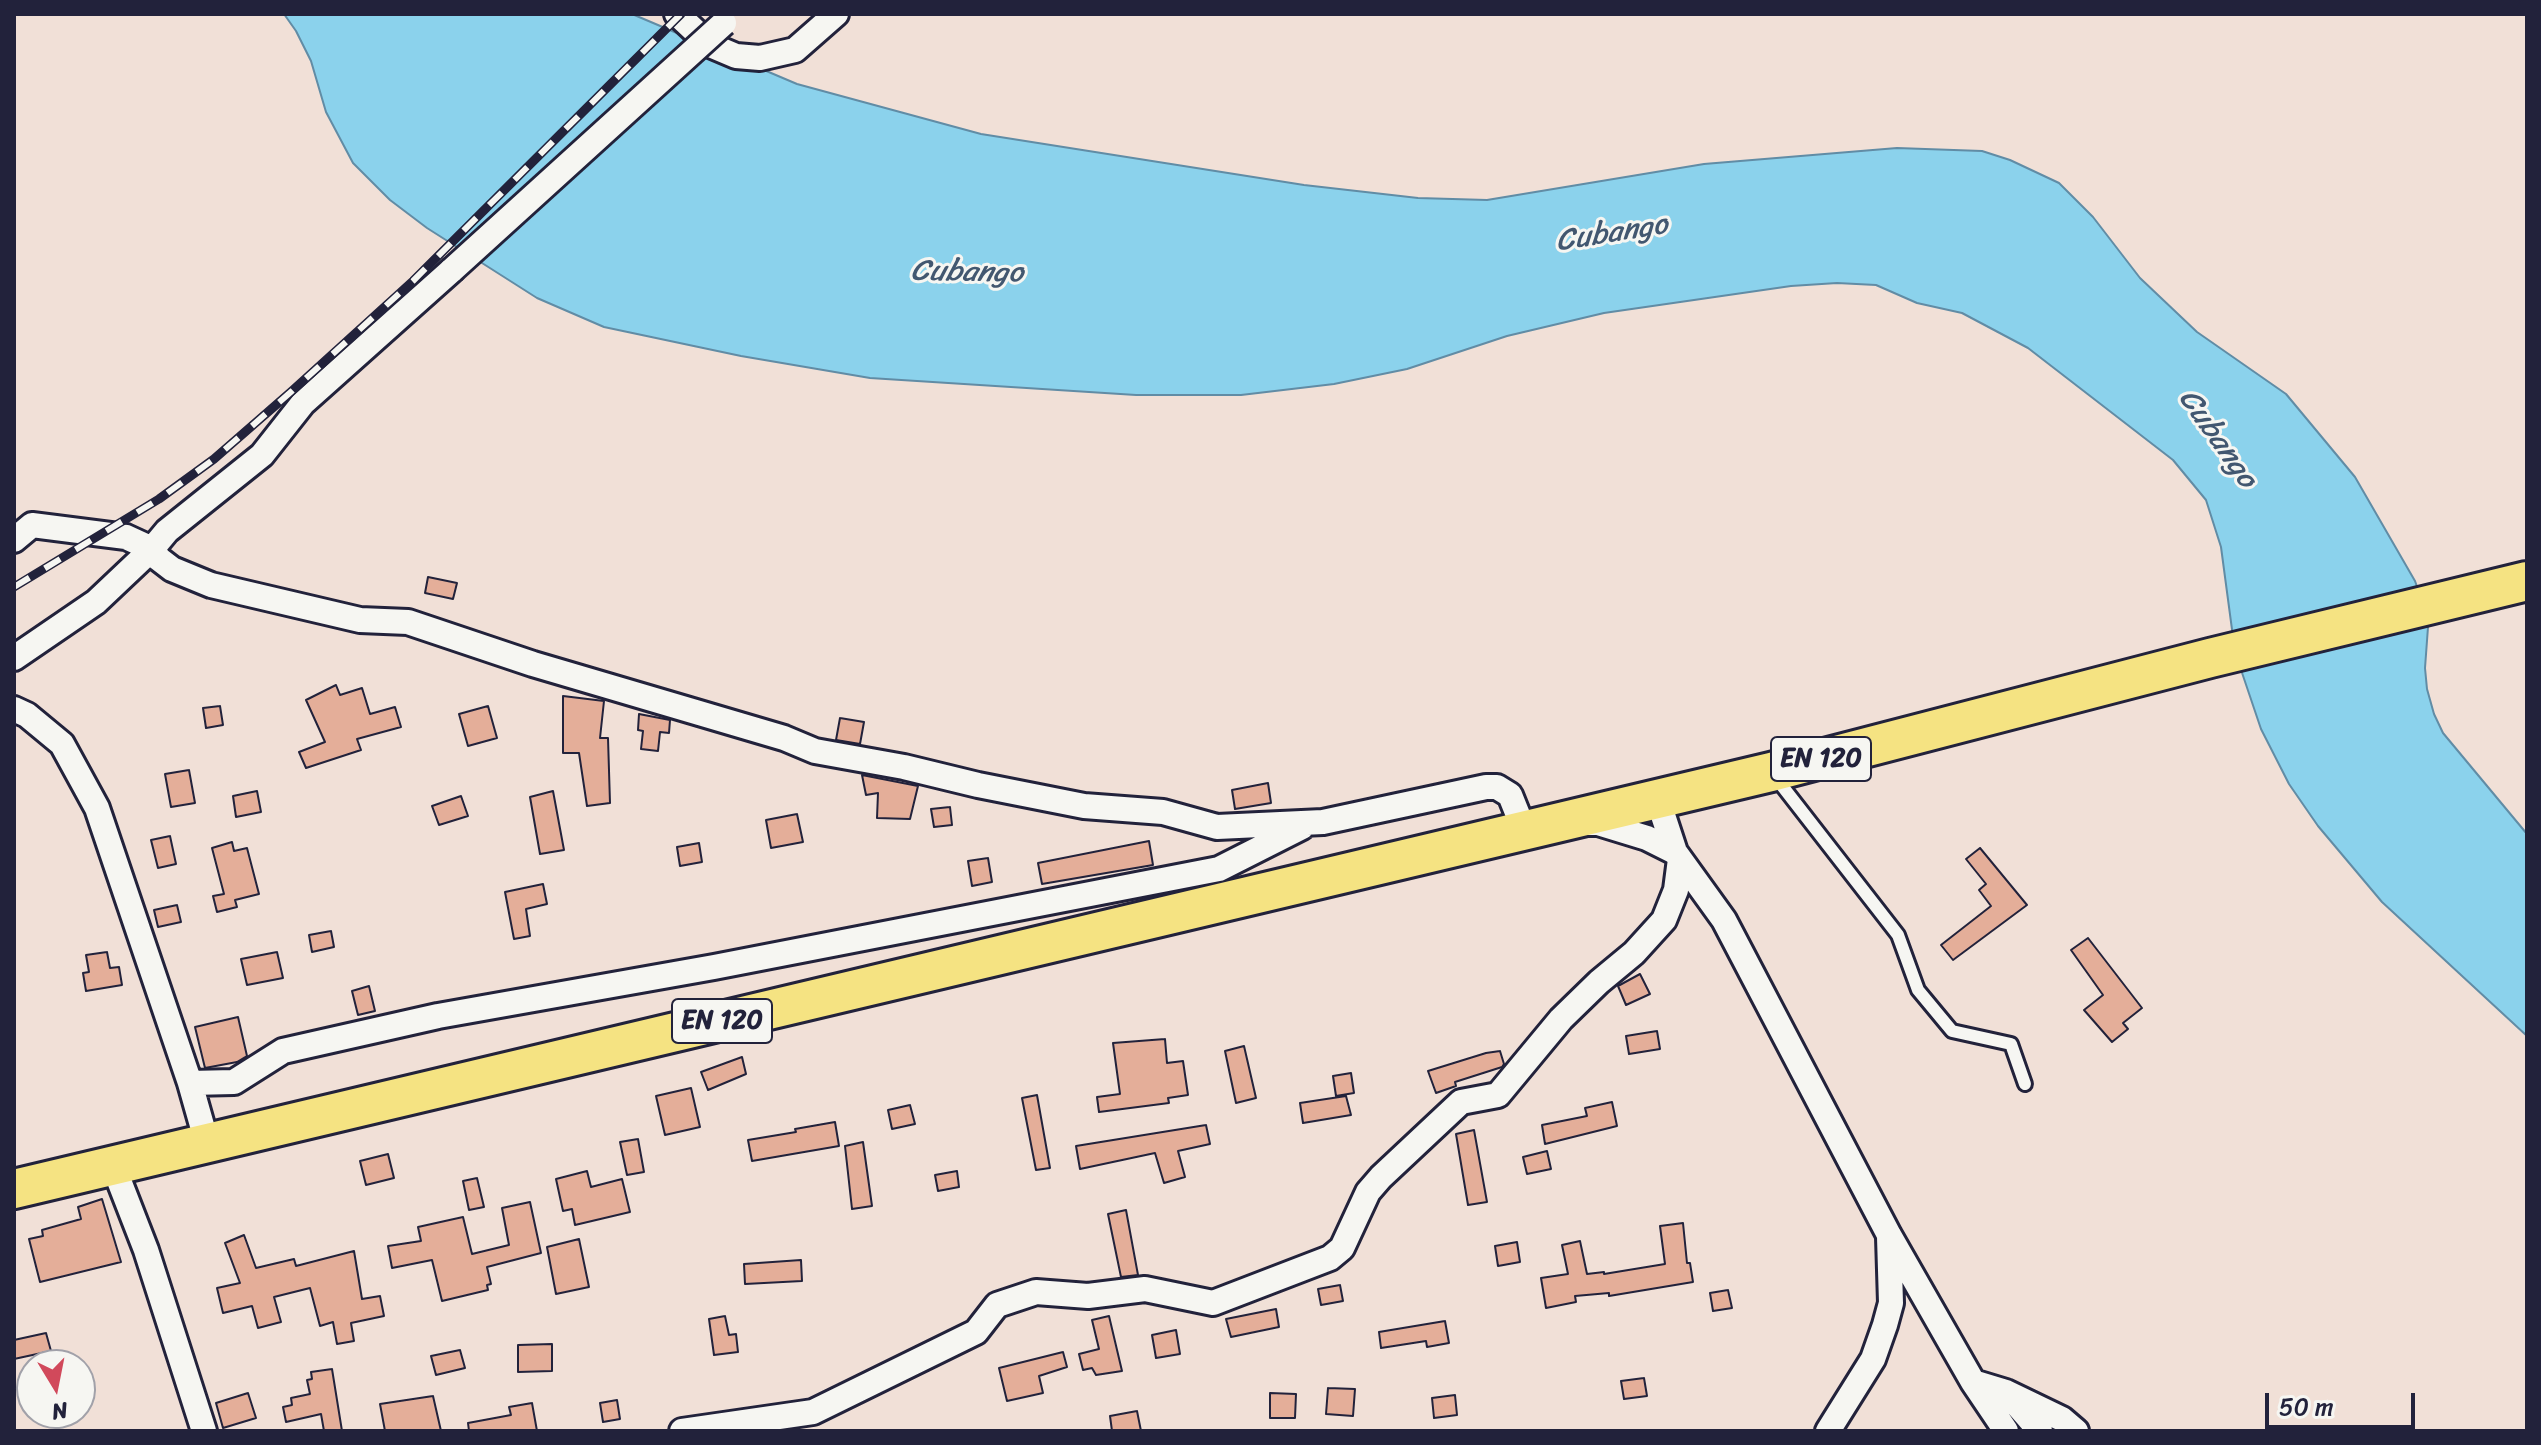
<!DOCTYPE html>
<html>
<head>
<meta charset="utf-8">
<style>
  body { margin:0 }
  #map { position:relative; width:2541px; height:1445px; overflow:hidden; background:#f1e0d7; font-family:Sriracha,sans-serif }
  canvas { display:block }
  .frame { position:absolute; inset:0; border:16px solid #22223b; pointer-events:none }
  .north { position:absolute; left:16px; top:1349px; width:80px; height:80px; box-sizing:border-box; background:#f6f6f2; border:2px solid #a1a1a9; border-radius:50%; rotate:170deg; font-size:22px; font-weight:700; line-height:32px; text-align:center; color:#22223b }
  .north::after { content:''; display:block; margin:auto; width:28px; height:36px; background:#d1495b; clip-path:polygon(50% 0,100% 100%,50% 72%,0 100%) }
  .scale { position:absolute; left:2265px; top:1393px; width:150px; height:36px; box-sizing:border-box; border:4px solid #22223b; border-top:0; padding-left:10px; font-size:24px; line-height:28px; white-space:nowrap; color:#22223b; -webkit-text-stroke:6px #f6f6f2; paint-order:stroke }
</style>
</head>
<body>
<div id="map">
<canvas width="2541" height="1445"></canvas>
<div class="frame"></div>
<div class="north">N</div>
<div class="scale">50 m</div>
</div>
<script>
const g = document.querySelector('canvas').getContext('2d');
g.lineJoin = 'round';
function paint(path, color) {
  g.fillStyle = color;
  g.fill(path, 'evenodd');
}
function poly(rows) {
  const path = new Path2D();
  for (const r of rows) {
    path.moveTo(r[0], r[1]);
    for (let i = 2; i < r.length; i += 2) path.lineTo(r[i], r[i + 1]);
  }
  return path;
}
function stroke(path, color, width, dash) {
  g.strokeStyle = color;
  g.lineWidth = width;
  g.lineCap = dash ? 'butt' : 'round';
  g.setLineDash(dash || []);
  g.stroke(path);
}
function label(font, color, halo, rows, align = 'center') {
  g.font = font + ' Sriracha,sans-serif';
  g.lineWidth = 6;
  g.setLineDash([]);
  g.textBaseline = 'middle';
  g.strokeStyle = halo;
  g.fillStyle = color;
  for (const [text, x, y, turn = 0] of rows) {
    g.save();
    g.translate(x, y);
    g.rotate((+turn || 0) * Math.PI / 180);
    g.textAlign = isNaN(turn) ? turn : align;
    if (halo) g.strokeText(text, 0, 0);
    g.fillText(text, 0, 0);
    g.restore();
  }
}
const water = poly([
  [284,14,632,14,797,84,981,134,1304,185,1418,198,1487,200,1704,164,1897,148,1982,151,2010,160,2059,183,2093,217,2140,278,2197,332,2286,394,2355,477,2415,581,2425,609,2428,627,2425,668,2427,689,2434,714,2443,733,2527,834,2527,1036,2382,902,2318,826,2289,784,2261,729,2235,652,2221,547,2206,500,2173,460,2028,348,1962,313,1917,303,1876,285,1837,283,1791,286,1604,313,1507,336,1407,369,1334,384,1241,395,1136,395,870,378,741,356,604,327,537,298,427,228,390,200,353,163,326,112,311,61,296,31,284,14]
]);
paint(water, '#8bd2ec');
stroke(water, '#618ca5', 2);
const building = poly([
  [428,577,457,583,453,599,425,593,428,577],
  [336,685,340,695,362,688,370,714,395,707,401,727,357,739,361,750,306,768,299,752,325,742,306,700,336,685],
  [563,696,604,701,600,738,608,738,610,803,587,806,579,753,563,753,563,696],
  [220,706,223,725,206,728,203,708,220,706],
  [488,706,497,738,468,746,459,714,488,706],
  [639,714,670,720,669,733,660,732,658,751,641,749,643,731,638,730,639,714],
  [840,718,864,722,860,744,836,740,840,718],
  [189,770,195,803,171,807,165,774,189,770],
  [862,775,918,786,910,819,877,818,878,793,866,795,862,775],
  [1268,783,1271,803,1235,809,1232,790,1268,783],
  [257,791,261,812,236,817,233,796,257,791],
  [553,791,564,850,540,854,530,797,553,791],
  [461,796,468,816,439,825,432,806,461,796],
  [950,807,952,825,934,827,931,809,950,807],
  [797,814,803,842,771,848,766,820,797,814],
  [170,836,176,864,158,868,151,840,170,836],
  [1149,841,1153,865,1042,884,1038,863,1149,841],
  [232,842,234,851,247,848,259,894,235,900,237,907,217,912,213,896,224,894,212,848,232,842],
  [699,843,702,862,680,866,677,847,699,843],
  [1980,848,2027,905,1953,960,1941,945,1991,906,1979,890,1986,884,1966,859,1980,848],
  [988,858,992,882,972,886,968,861,988,858],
  [543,884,547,904,526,909,530,936,514,939,505,892,543,884],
  [177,905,181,922,158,927,154,910,177,905],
  [331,931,334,947,312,952,309,935,331,931],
  [2088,938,2142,1008,2123,1023,2128,1029,2112,1042,2084,1010,2103,995,2071,950,2088,938],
  [107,952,110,968,119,967,122,985,86,991,83,973,89,972,86,955,107,952],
  [277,952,283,978,247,985,241,959,277,952],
  [1640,974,1650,994,1626,1005,1618,986,1640,974],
  [369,986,375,1011,358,1015,352,991,369,986],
  [238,1017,247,1056,237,1062,205,1068,195,1027,238,1017],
  [1657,1031,1660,1049,1629,1054,1626,1036,1657,1031],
  [1165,1039,1167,1063,1183,1061,1188,1095,1168,1098,1169,1103,1099,1112,1097,1097,1120,1094,1113,1043,1165,1039],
  [1244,1046,1256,1098,1236,1103,1225,1051,1244,1046],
  [1500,1051,1504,1064,1502,1067,1455,1082,1456,1086,1436,1093,1428,1071,1486,1053,1500,1051],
  [742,1057,746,1074,708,1090,701,1072,742,1057],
  [1351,1073,1354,1093,1336,1096,1333,1076,1351,1073],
  [691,1088,700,1127,665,1135,656,1096,691,1088],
  [1037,1095,1050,1168,1036,1170,1022,1098,1037,1095],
  [1346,1096,1351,1115,1303,1123,1300,1103,1346,1096],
  [1612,1102,1617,1126,1545,1144,1542,1125,1587,1116,1585,1108,1612,1102],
  [910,1105,915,1124,892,1129,888,1110,910,1105],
  [835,1122,839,1146,752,1161,748,1140,796,1132,795,1129,835,1122],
  [1206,1125,1210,1144,1178,1151,1185,1177,1164,1183,1155,1153,1080,1169,1076,1146,1206,1125],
  [1474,1130,1487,1202,1468,1205,1456,1134,1474,1130],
  [638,1139,644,1172,627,1175,620,1142,638,1139],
  [863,1142,872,1206,852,1209,845,1146,863,1142],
  [1547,1151,1551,1169,1527,1174,1523,1157,1547,1151],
  [388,1154,394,1178,366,1185,360,1161,388,1154],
  [587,1171,591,1187,622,1179,630,1212,575,1225,572,1209,563,1211,556,1179,587,1171],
  [957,1171,959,1187,938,1191,935,1175,957,1171],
  [477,1178,484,1207,469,1210,463,1181,477,1178],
  [102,1199,121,1262,40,1282,29,1239,43,1236,42,1230,81,1219,78,1207,102,1199],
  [530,1202,541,1253,487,1267,491,1284,487,1285,488,1290,442,1301,432,1260,392,1268,388,1246,421,1241,418,1227,463,1217,472,1254,509,1245,502,1208,530,1202],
  [1126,1210,1138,1275,1121,1277,1108,1214,1126,1210],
  [1683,1223,1687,1263,1690,1263,1693,1282,1609,1296,1609,1293,1575,1296,1576,1302,1546,1308,1541,1278,1568,1274,1562,1245,1580,1241,1587,1274,1604,1272,1604,1274,1665,1264,1660,1226,1683,1223],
  [244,1235,256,1268,294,1259,296,1266,354,1251,362,1299,380,1296,384,1316,351,1323,354,1341,337,1344,333,1322,320,1326,310,1288,274,1297,281,1322,258,1328,252,1306,223,1313,217,1288,240,1283,225,1243,244,1235],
  [579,1239,589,1287,556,1294,547,1247,579,1239],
  [1517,1242,1520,1262,1498,1266,1495,1246,1517,1242],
  [801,1260,802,1281,745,1284,744,1264,801,1260],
  [1340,1285,1343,1301,1321,1305,1318,1289,1340,1285],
  [1728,1290,1732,1308,1713,1311,1710,1293,1728,1290],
  [1276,1309,1279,1327,1231,1337,1226,1319,1276,1309],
  [725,1316,729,1335,736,1334,738,1352,714,1355,709,1319,725,1316],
  [1109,1316,1122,1371,1096,1375,1092,1368,1083,1370,1079,1354,1099,1349,1092,1320,1109,1316],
  [1445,1321,1449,1343,1427,1347,1426,1341,1381,1348,1379,1332,1445,1321],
  [1176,1330,1180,1354,1156,1358,1152,1335,1176,1330],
  [46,1333,51,1351,14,1359,14,1340,46,1333],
  [552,1344,552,1371,518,1372,518,1345,552,1344],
  [460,1350,465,1368,436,1375,431,1356,460,1350],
  [1063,1352,1067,1367,1039,1376,1043,1393,1007,1401,999,1368,1063,1352],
  [332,1369,342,1431,324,1431,321,1414,286,1422,283,1407,292,1405,291,1398,310,1394,307,1380,312,1379,311,1372,332,1369],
  [1644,1378,1647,1396,1624,1399,1621,1381,1644,1378],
  [1328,1388,1355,1389,1353,1416,1326,1414,1328,1388],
  [248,1393,256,1418,223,1428,216,1403,248,1393],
  [1270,1393,1296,1394,1295,1418,1270,1418,1270,1393],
  [1455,1395,1457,1415,1434,1418,1432,1398,1455,1395],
  [433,1396,441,1431,385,1431,380,1404,433,1396],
  [617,1400,620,1419,603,1422,600,1403,617,1400],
  [532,1403,537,1431,469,1431,468,1423,511,1415,509,1407,532,1403],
  [1137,1411,1141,1431,1112,1431,1110,1416,1137,1411]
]);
paint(building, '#e4ae99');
stroke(building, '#22223b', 2);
const service = poly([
  [1776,778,1898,935,1918,990,1952,1031,2011,1044,2025,1084]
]);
const minor = poly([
  [677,14,710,45,736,56,760,58,795,50,836,14],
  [14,540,32,525,126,537,152,549,167,531,262,455,303,403,452,270],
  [14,658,96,602,152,549,159,559,172,569,211,585,360,620,408,622,533,664,784,738,815,751,904,767,978,785,1084,806,1163,812,1217,827,1323,822,1486,787,1497,787,1510,795,1524,830],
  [14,709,27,715,62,744,97,808,190,1083,207,1143],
  [1657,797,1675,852,1724,920,1889,1235,1973,1382,2006,1392,2062,1419,2076,1431],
  [1583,823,1598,823,1647,838,1675,852],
  [190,1083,234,1082,283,1051,438,1016,714,967,1219,869,1302,827],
  [113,1165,146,1250,204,1431],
  [1973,1382,2006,1431],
  [2013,1400,2040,1431],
  [682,1431,813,1412,976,1332,997,1305,1036,1292,1088,1296,1145,1289,1213,1303,1330,1258,1342,1248,1368,1192,1381,1177,1461,1102,1498,1095,1561,1019,1599,982,1634,953,1664,920,1676,890,1680,859],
  [1828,1431,1873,1359,1885,1325,1891,1303,1889,1237]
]);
const primary = poly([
  [14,1189,1771,772,2210,658,2527,581]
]);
stroke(service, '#22223b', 18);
stroke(minor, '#22223b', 30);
stroke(primary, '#22223b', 44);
stroke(service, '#f6f6f2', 12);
stroke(minor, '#f6f6f2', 24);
stroke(primary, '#f5e382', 38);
const rail = poly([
  [14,587,159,499,214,459,292,391,413,281,681,14]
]);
stroke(rail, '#22223b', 9);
stroke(rail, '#f6f6f2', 6, [18]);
const minorBridge = poly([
  [452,270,724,23]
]);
stroke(minorBridge, '#22223b', 30, []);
stroke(minorBridge, '#f6f6f2', 24);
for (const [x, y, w] of [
  [1821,759,100],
  [722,1021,100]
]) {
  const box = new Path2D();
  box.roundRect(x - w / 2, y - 22, w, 44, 6);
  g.fillStyle = '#f6f6f2';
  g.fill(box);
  stroke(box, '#22223b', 2);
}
label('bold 26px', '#22223b', null, [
  ["EN 120",1821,759],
  ["EN 120",722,1021]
]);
label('italic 30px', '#425770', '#f6f6f2', [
  ["Cubango",1612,234,-9],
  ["Cubango",967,273,1],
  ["Cubango",2217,439,55]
]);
</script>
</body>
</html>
